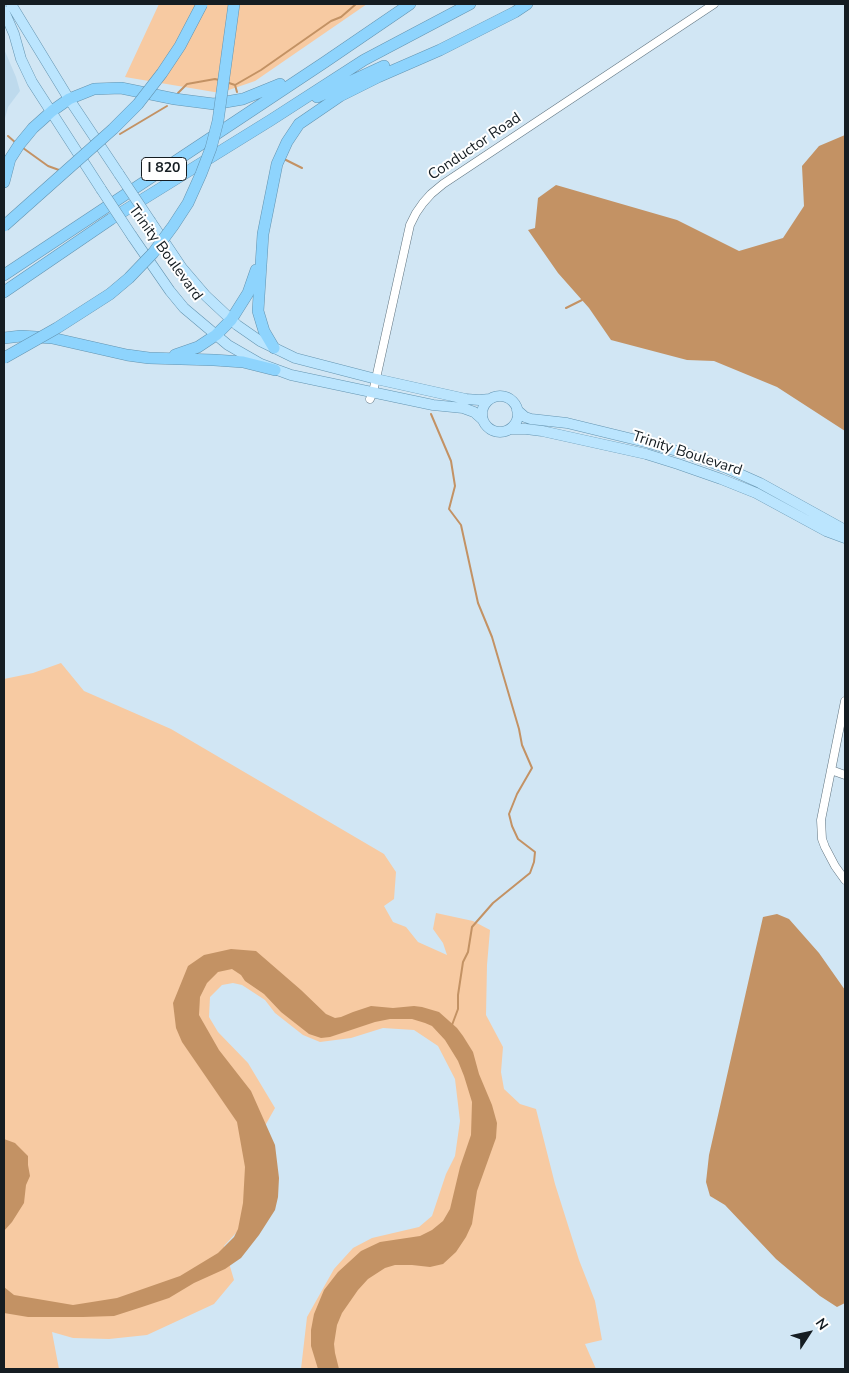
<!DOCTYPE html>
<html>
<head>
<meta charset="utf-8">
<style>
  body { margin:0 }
  #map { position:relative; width:849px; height:1373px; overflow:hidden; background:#d1e6f4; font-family:"Nunito Sans",sans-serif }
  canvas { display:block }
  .frame { position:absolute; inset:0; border:5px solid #151d22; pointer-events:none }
  .north { position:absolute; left:784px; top:1308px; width:50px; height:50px; -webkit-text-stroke:4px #fff; paint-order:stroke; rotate:55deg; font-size:14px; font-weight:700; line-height:20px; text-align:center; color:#151d22 }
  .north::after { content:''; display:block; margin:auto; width:18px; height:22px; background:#151d22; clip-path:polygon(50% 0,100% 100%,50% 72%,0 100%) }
</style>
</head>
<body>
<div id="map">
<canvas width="849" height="1373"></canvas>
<div class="frame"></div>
<div class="north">N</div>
</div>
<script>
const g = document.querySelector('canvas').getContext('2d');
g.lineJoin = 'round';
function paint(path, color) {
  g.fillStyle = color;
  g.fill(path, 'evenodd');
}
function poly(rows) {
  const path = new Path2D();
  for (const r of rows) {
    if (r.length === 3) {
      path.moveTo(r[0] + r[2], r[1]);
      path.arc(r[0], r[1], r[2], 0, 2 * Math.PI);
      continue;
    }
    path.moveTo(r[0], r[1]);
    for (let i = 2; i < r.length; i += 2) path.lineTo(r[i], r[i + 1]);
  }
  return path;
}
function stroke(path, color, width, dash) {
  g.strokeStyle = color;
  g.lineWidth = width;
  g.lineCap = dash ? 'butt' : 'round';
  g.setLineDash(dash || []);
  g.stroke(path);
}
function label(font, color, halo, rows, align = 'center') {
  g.font = font + ' "Nunito Sans",sans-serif';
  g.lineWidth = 4;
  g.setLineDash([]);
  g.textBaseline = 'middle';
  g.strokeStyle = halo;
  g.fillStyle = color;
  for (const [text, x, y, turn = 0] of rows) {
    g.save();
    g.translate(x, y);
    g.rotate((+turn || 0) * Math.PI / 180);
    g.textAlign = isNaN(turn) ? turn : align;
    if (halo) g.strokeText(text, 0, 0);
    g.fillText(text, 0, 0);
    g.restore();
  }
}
paint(poly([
  [4,49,16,77,20,91,8,107,4,122]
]), '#bedaed');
paint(poly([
  [159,4,367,4,255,81,220,93,125,77],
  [61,663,84,691,171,729,384,854,396,872,394,899,384,906,393,922,406,927,418,942,447,955,443,943,433,929,436,913,473,921,490,930,487,965,486,1015,503,1047,501,1072,504,1089,520,1104,536,1109,555,1184,579,1260,595,1301,602,1340,585,1344,596,1369,301,1369,307,1317,334,1269,353,1248,372,1238,419,1227,432,1216,446,1174,455,1156,460,1121,455,1079,438,1046,414,1030,383,1028,351,1038,320,1042,303,1035,275,1013,265,1000,242,985,233,983,222,985,210,997,209,1017,218,1032,248,1063,275,1108,257,1140,246,1222,224,1246,234,1280,214,1304,147,1335,109,1339,73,1338,52,1332,59,1369,4,1369,4,679,33,673]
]), '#f7caa2');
paint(poly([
  [845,135,845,431,777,387,714,361,687,360,611,340,589,308,558,273,528,230,535,228,538,198,556,185,677,220,739,251,783,238,804,206,802,166,819,146],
  [777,914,789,919,819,953,845,990,845,1303,837,1307,820,1296,776,1259,725,1205,710,1196,706,1182,709,1155,763,917],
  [231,949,256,951,301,990,326,1014,335,1018,341,1017,353,1012,371,1006,393,1008,414,1006,422,1007,439,1012,457,1028,463,1036,473,1052,479,1074,492,1105,497,1123,496,1138,477,1191,472,1224,466,1237,456,1252,443,1264,430,1267,412,1265,395,1265,385,1268,368,1279,358,1290,342,1313,337,1325,334,1344,335,1353,339,1369,318,1369,311,1346,311,1330,314,1314,324,1290,338,1272,361,1251,380,1242,420,1236,432,1230,443,1221,450,1209,460,1167,471,1135,472,1102,464,1076,458,1061,445,1040,432,1026,425,1023,412,1019,390,1019,375,1022,330,1037,321,1038,309,1034,281,1012,264,994,245,981,241,975,232,969,218,972,207,983,200,997,199,1015,219,1050,251,1091,275,1145,279,1178,278,1197,275,1210,259,1235,241,1258,225,1269,194,1283,169,1298,142,1307,114,1316,83,1317,28,1317,4,1313,4,1287,14,1295,73,1305,117,1298,180,1276,218,1253,234,1237,238,1229,243,1203,245,1167,237,1122,182,1042,176,1028,173,1003,188,966,204,955],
  [4,1139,15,1143,28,1156,28,1165,30,1176,26,1185,24,1203,12,1222,4,1231]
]), '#c39264');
stroke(poly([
  [229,83,235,85,261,70,331,21,341,17,356,4],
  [235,85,237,92],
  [178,93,187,84,215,79,219,80],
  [120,134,167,106],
  [8,136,16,143],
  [23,148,48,166,59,170],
  [284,159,302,168],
  [566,308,582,300],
  [431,414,451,461,455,486,449,509,461,525,478,603,492,637,519,729,522,745,532,768,517,794,509,814,512,826,518,839,535,852,534,862,530,873,493,903,472,927,468,952,463,962,458,995,458,1009,452,1025]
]), '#c39264', 2);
const minor = poly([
  [370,399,373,392,410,225,416,213,423,203,431,194,443,184,714,4],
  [845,701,821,820,822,839,825,847,835,866,845,880],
  [831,770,845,775]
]);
const major = poly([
  [11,4,69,99,119,174],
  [4,11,14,34,21,59,32,82,101,189],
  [151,222,182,268,206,296,237,325,260,341,295,358,376,379,466,399,479,400,490,399],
  [132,236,170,291,184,308,228,345,261,364,291,375,433,405,463,408,474,412,483,420],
  [500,414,18],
  [517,410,525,417,531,419,567,423,649,443,691,455,724,467,760,483,845,530],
  [510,429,526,429,542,431,646,454,678,464,721,479,756,493,826,531,845,538]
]);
const highway = poly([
  [317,97,384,66],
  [4,182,10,159,19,145,33,128,52,111,69,99,94,89,121,88,175,99,214,104,243,99,280,84],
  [4,275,325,62,410,4],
  [4,292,111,219,271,120,364,60,470,4],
  [4,338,21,336,52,338,127,355,149,358,214,360,243,362,275,370],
  [274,348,264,331,258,311,263,234,277,164,287,142,299,124,340,96,378,77,440,50,515,12,527,4],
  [175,355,198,347,216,335,231,320,248,293,256,270]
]);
stroke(minor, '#627682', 9);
stroke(major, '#6494b0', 11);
stroke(highway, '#6494b0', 12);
stroke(minor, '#fff', 8);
stroke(major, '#bbe5fe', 10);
stroke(highway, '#8ed4fd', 11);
const majorBridge = poly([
  [119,174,151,222],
  [101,189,132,236]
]);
const highwayBridge = poly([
  [4,226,113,129,138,104,162,73,180,46,202,4],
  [4,358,57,328,110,294,129,278,153,253,173,226,188,203,201,174,211,148,218,121,234,4]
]);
stroke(majorBridge, '#6494b0', 11, []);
stroke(highwayBridge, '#6494b0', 12, []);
stroke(majorBridge, '#bbe5fe', 10);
stroke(highwayBridge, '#8ed4fd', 11);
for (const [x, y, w] of [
  [164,169,45]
]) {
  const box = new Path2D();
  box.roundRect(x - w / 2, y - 11.5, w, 23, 4);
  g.fillStyle = '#fff';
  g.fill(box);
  stroke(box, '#151d22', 1);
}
label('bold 14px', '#151d22', null, [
  ["I 820",164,169]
]);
label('15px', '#151d22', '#fff', [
  ["Conductor Road",475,147,-34],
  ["Trinity Boulevard",165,253,54],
  ["Trinity Boulevard",687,454,18]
]);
</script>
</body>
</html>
